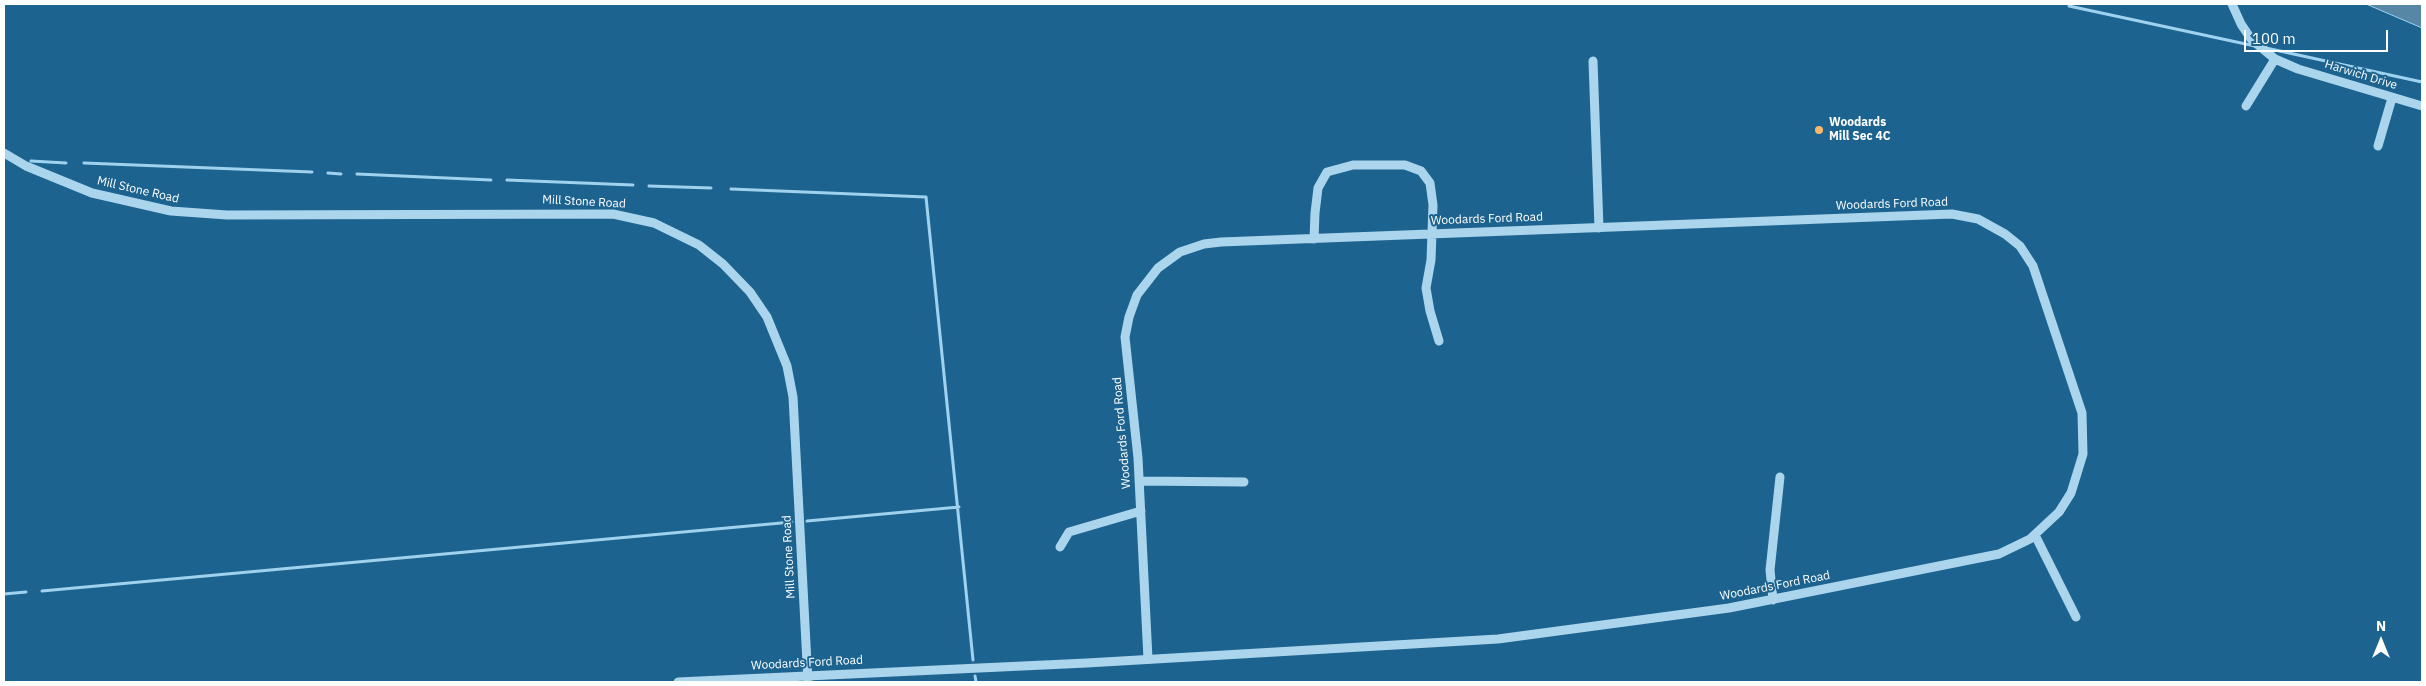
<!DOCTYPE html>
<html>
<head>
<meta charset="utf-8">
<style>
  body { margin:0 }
  #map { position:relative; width:2426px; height:686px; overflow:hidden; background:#1d638f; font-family:"IBM Plex Sans",sans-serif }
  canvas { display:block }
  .frame { position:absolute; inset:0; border:5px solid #fff; pointer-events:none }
  .north { position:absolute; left:2356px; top:616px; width:50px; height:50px; -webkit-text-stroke:4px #1d638f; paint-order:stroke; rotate:0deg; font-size:14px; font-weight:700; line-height:20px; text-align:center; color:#fff }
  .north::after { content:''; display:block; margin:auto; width:18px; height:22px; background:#fff; clip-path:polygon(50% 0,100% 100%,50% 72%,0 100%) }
  .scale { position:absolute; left:2244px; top:30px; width:144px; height:22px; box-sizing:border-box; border:2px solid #fff; border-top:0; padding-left:6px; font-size:15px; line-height:18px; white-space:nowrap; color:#fff; -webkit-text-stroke:4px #1d638f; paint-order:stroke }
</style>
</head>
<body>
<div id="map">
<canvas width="2426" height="686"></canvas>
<div class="frame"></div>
<div class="north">N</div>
<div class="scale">100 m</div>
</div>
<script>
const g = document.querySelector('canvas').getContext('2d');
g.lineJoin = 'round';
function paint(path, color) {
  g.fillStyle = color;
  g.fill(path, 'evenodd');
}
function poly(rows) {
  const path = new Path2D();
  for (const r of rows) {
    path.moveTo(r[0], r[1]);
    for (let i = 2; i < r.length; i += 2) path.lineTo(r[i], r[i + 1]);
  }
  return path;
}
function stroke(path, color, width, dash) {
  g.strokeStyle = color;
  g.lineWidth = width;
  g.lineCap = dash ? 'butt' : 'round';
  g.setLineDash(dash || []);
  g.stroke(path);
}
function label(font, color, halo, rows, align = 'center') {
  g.font = font + ' "IBM Plex Sans",sans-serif';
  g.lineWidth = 4;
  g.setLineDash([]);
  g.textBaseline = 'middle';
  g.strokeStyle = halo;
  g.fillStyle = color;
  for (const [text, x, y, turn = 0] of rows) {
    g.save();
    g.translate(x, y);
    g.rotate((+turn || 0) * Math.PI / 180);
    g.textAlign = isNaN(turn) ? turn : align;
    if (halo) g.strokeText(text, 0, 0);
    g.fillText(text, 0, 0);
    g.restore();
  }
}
const water = poly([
  [2366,4,2422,4,2422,28,2366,4]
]);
paint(water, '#5687a5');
stroke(water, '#9fd2ef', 1);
stroke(poly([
  [2069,6,2255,46],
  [2266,48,2422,82],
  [31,161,66,163],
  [84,163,312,172],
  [328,173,341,174],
  [357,174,491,180],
  [507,180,633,185],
  [649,186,711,188],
  [731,189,926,197,973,660],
  [807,521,959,507],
  [42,591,792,522],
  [4,594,26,592],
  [975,676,976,682]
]), '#9fd2ef', 3);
stroke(poly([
  [2232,4,2241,24,2251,39,2275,59,2298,69,2422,106],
  [1593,61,1599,228],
  [2246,106,2275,59],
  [2378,146,2392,98],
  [4,153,26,166,92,193,171,211,227,215,613,214,654,223,699,245,723,264,750,292,767,317,787,366,793,397,808,682],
  [1314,239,1315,213,1318,188,1327,172,1353,165,1405,165,1421,171,1430,183,1433,205,1431,260,1426,288,1430,311,1439,341],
  [1139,481,1244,482],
  [2035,535,2076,617],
  [1060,547,1069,532,1141,511],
  [1773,600,1770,570,1780,477],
  [678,682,1087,663,1498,639,1729,608,1999,554,2030,539,2059,512,2071,493,2083,454,2082,413,2033,266,2020,246,2005,234,1978,219,1952,214,1221,242,1204,244,1180,252,1158,268,1137,295,1129,317,1125,337,1138,458,1148,659]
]), '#abd5ed', 9);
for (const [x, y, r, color] of [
  [1819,130,5,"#fdb86a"]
]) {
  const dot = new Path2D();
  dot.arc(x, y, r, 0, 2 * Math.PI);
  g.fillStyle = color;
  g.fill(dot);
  stroke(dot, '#1d638f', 2);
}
label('12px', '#fff', '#1d638f', [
  ["Harwich Drive",2361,75,17],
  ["Mill Stone Road",138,190,13],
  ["Mill Stone Road",584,202,3],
  ["Woodards Ford Road",1892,204,-2],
  ["Woodards Ford Road",1487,219,-2],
  ["Woodards Ford Road",1122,433,-95],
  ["Mill Stone Road",789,557,-93],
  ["Woodards Ford Road",1775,586,-11],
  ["Woodards Ford Road",807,663,-3]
]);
label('bold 12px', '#fff', '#1d638f', [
  ["Woodards",1829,123],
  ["Mill Sec 4C",1829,137]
], 'left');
</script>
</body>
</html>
